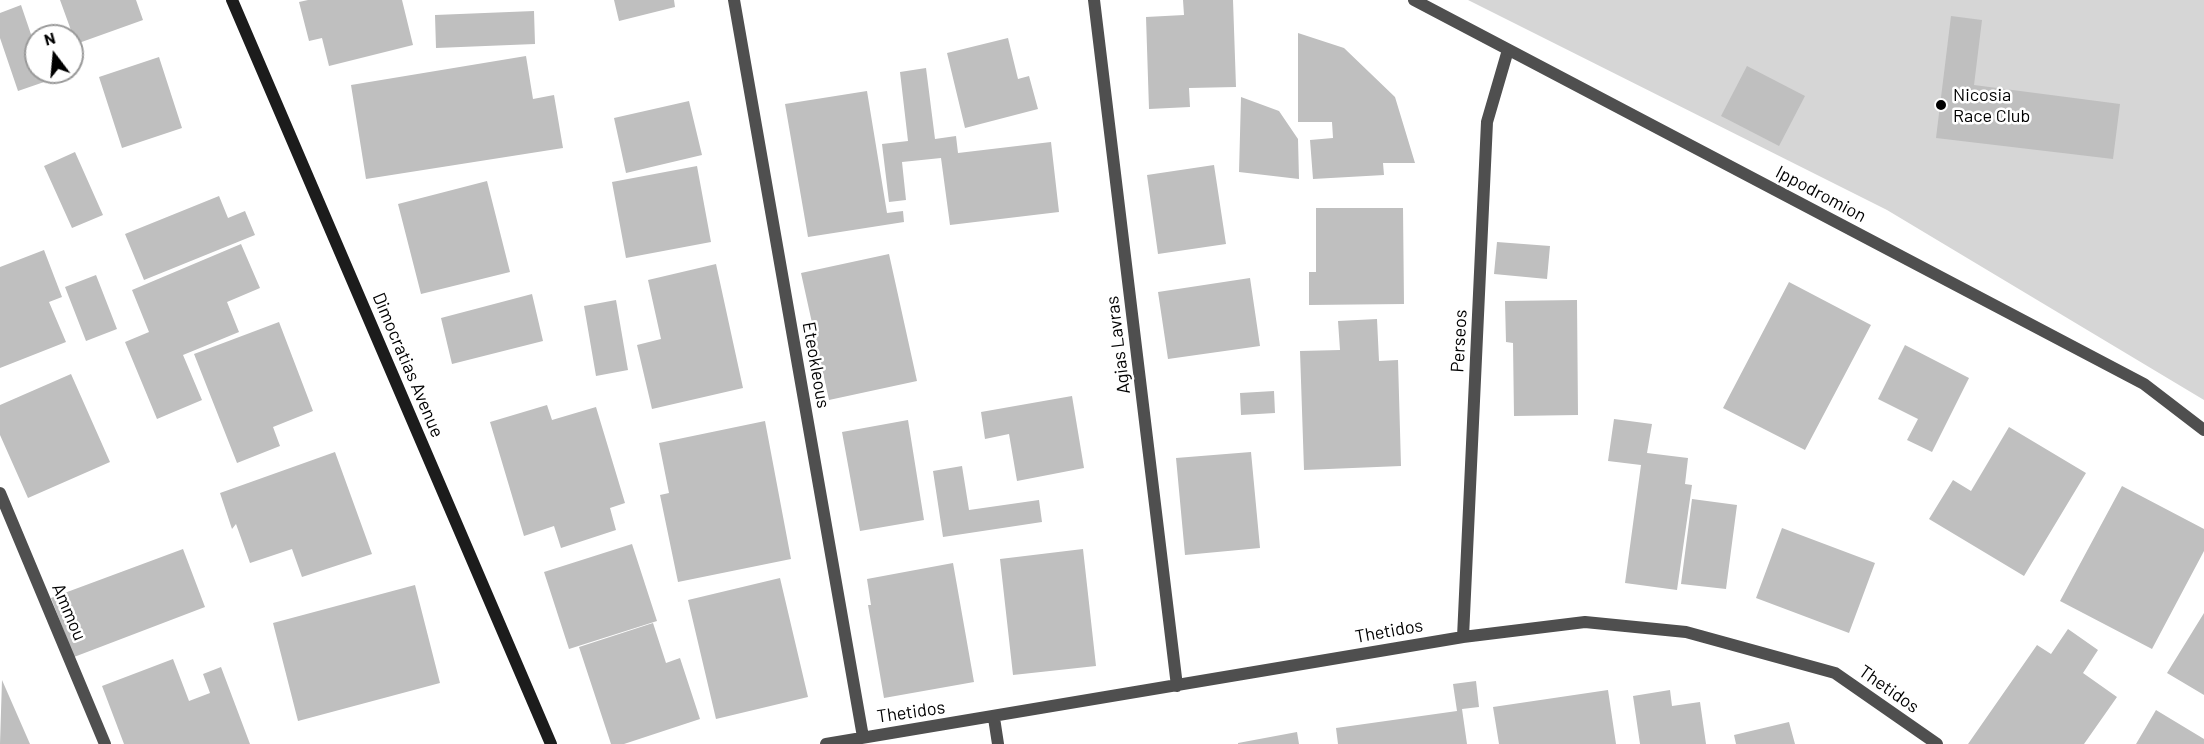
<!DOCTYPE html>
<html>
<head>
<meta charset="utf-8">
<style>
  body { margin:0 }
  #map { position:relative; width:2204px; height:744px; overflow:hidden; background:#fff; font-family:Barlow,sans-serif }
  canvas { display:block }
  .north { position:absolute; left:24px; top:24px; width:60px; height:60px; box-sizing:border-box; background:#fff; border:2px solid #999; border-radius:50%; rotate:344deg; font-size:16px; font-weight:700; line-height:24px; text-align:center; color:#000 }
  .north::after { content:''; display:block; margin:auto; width:21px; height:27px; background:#000; clip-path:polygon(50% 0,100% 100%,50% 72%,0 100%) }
</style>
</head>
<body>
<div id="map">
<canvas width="2204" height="744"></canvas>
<div class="north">N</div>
</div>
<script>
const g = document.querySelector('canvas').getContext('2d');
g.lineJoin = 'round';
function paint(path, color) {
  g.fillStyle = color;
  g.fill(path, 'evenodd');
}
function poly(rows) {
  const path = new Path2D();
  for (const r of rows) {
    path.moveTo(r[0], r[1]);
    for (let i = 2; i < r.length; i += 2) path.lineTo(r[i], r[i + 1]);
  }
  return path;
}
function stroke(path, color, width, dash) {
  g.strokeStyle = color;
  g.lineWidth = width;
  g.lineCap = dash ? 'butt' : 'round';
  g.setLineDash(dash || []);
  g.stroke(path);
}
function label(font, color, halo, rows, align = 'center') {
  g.font = font + ' Barlow,sans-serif';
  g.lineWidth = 5;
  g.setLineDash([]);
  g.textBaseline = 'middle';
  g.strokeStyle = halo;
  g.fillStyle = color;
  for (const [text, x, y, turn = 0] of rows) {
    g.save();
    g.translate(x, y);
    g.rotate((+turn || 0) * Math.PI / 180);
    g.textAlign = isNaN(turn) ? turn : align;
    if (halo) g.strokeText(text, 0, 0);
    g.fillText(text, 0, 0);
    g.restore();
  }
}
paint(poly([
  [1468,0,2204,0,2204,400,1887,210]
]), '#d6d6d6');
paint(poly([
  [60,0,136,0,143,20,76,44],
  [308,0,402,0,413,45,329,66,322,38,309,41,299,2],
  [614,0,674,0,675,7,619,21],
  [1183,0,1233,0,1236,87,1189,88,1190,107,1149,109,1146,17,1184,15],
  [21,5,36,49,36,72,44,72,47,81,18,91,0,38,0,13],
  [534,11,535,44,436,48,435,15],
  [1951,16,1982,20,1974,85,2120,104,2113,159,1936,138],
  [1298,33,1344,48,1395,97,1415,163,1383,163,1384,175,1313,179,1310,140,1333,138,1332,122,1298,122],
  [1008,38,1018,79,1029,76,1038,109,965,128,947,53],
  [526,56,533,99,554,95,563,148,366,179,351,85],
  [159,57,182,128,122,148,99,77],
  [1747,66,1805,96,1779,146,1721,116],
  [926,68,935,139,956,136,958,153,1051,142,1059,212,950,225,941,158,902,162,906,200,889,202,882,144,908,141,900,72],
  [867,91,887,213,903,211,904,222,808,237,785,104],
  [1241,97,1279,111,1298,139,1299,179,1239,172],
  [689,101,702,155,626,173,614,118],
  [75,152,103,215,72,228,44,166],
  [1214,165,1226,244,1158,254,1147,175],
  [697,166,711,242,626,258,612,182],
  [487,181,510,272,421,294,398,204],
  [219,196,228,218,245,211,255,235,144,280,125,234],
  [1316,208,1403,208,1404,304,1309,305,1309,272,1316,272],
  [1497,242,1550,246,1547,279,1494,274],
  [241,244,260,288,227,302,239,332,183,355,202,400,157,419,125,342,149,332,132,290],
  [44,250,62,297,49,302,66,342,0,368,0,267],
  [889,254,917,381,829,400,801,273],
  [716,264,743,388,652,409,637,345,661,339,648,280],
  [96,275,117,329,86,341,65,287],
  [1250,278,1260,346,1168,359,1158,292],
  [1789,282,1871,325,1805,450,1723,408],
  [532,294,543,341,452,364,441,318],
  [616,300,628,370,596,376,584,306],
  [1577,300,1578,415,1514,416,1513,343,1506,342,1505,301],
  [1377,319,1379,361,1398,360,1401,466,1304,470,1300,351,1340,350,1338,321],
  [279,322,313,411,273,427,280,446,237,463,194,354],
  [1905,345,1969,378,1932,452,1907,440,1918,419,1878,399],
  [71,374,110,462,28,498,0,435,0,405],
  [1274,391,1275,413,1241,415,1240,393],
  [1072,396,1084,468,1017,481,1009,434,985,439,981,412],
  [547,405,552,420,596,407,625,503,610,508,616,530,561,548,554,526,524,536,490,422],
  [1614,419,1652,424,1647,453,1688,458,1685,484,1692,485,1677,590,1625,583,1641,465,1608,461],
  [908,420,924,520,860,531,842,432],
  [765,421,791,559,678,582,660,495,669,493,659,443],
  [2009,427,2086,473,2024,576,1929,519,1953,480,1971,491],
  [335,452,372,554,302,577,292,549,250,563,236,524,232,529,220,493],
  [1251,452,1260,548,1185,555,1176,458],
  [962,466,969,510,1039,500,1042,522,943,537,933,471],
  [2122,486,2204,529,2204,551,2152,649,2060,601],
  [1692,499,1737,505,1726,589,1681,584],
  [1782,528,1875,563,1849,633,1756,598],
  [632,544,657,621,569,649,544,572],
  [183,549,205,607,74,657,51,598],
  [1083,549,1096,666,1013,675,1000,559],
  [953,563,974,682,884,698,868,605,871,605,867,579],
  [780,578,808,697,716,719,688,600],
  [415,585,440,683,298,721,273,623],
  [2204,613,2204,695,2167,673],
  [653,623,666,663,680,658,700,719,624,744,611,744,579,647],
  [2068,629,2098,650,2083,673,2117,697,2084,744,1968,744,2037,645,2051,654],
  [173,659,189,701,210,693,203,674,221,667,250,744,124,744,102,686],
  [2,680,30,744,0,744],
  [1476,681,1479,707,1462,709,1467,744,1338,744,1336,728,1457,711,1453,684],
  [1608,690,1616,744,1499,744,1493,707],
  [1670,690,1672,706,1700,702,1706,744,1640,744,1633,696],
  [2156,710,2204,739,2204,744,2136,744],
  [1789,722,1795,744,1736,744,1734,735],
  [1297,732,1299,744,1238,744,1238,743]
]), '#bfbfbf');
stroke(poly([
  [734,0,863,737],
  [1094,0,1177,686],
  [0,493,105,744],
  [1463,637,1487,122,1508,50],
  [994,718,998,744],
  [826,744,1463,637,1585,622,1686,632,1835,673,1937,744]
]), '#4f4f4f', 12);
stroke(poly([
  [1414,0,2144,384,2204,430]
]), '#4f4f4f', 12);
stroke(poly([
  [232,0,551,744]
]), '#1c1c1c', 12);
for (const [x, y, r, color] of [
  [1941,105,6,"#000"]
]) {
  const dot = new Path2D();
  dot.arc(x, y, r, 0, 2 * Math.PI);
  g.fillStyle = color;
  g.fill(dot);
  stroke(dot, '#fff', 2);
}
label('18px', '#000', '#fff', [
  ["Nicosia",1953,95],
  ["Race Club",1953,116]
], 'left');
label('18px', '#000', '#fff', [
  ["Ippodromion",1821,194,28],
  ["Perseos",1459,341,-87],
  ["Agias Lavras",1118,345,-97],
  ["Dimocratias Avenue",408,365,67],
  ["Eteokleous",816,365,80],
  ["Ammou",69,612,67],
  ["Thetidos",1389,631,-10],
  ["Thetidos",1889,689,35],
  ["Thetidos",911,712,-8]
]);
</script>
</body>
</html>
